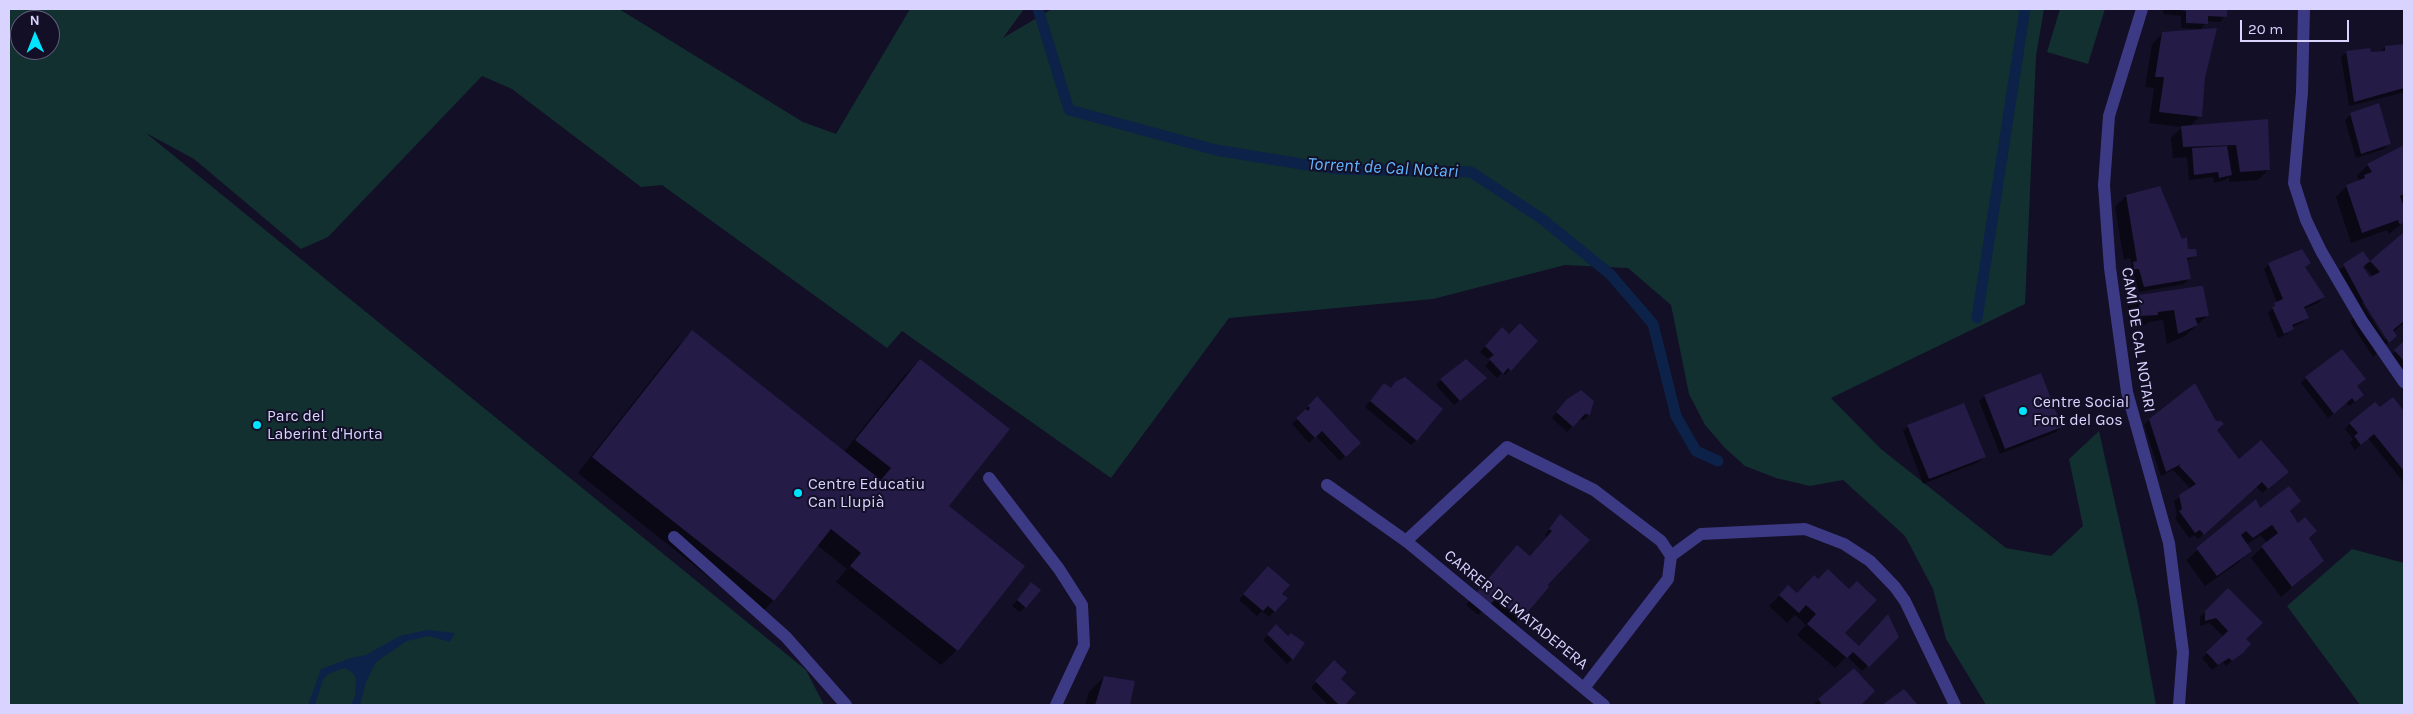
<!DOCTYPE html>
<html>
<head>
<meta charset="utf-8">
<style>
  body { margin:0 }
  #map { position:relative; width:2413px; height:714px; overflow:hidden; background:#130f26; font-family:Karla,sans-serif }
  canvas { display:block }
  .frame { position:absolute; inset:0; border:10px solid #d9d4ff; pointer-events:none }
  .north { position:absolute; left:10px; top:10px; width:50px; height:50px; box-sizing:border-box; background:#130f26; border:1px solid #625e7d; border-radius:50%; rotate:359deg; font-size:14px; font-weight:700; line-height:20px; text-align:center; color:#d9d4ff }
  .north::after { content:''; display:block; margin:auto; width:18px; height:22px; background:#00e5ff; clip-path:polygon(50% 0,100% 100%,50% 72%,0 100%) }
  .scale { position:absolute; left:2240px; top:20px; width:109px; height:22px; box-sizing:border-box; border:2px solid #d9d4ff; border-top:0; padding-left:6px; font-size:15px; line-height:18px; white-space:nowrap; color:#d9d4ff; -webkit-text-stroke:4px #130f26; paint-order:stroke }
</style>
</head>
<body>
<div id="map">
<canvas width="2413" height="714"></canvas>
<div class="frame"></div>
<div class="north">N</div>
<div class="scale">20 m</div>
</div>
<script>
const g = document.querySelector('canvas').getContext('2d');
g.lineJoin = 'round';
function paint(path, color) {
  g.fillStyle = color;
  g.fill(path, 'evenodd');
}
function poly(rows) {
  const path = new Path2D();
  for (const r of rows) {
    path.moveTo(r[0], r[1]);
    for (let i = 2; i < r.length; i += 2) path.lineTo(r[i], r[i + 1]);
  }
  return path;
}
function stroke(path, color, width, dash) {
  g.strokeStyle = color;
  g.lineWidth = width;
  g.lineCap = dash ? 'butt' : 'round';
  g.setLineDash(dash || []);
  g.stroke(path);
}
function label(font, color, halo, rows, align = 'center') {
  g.font = font + ' Karla,sans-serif';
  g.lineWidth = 4;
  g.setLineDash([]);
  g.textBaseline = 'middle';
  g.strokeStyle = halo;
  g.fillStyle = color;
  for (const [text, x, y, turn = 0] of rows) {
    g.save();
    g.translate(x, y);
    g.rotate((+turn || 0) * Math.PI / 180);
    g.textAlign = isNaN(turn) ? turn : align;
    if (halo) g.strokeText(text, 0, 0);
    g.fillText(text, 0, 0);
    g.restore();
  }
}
paint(poly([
  [9,9,619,9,803,122,836,134,910,9,1024,9,1003,38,1052,9,2044,9,2036,56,2025,304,1831,398,1881,449,2006,548,2051,556,2083,526,2069,459,2099,431,2138,605,2156,705,1986,705,1946,639,1933,589,1905,536,1843,480,1810,486,1776,478,1745,466,1725,448,1705,425,1689,394,1671,305,1628,268,1565,265,1433,299,1229,318,1111,478,902,331,887,348,662,185,641,187,512,89,482,76,328,237,301,249,194,159,146,133,806,670,824,705,9,705],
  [20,20,50,20,50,50,20,50],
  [2060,9,2105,9,2088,64,2047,52],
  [2352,549,2404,563,2404,705,2360,705,2287,606]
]), '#12302f');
paint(poly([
  [427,630,455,633,450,642,429,636,407,641,376,662,366,682,360,705,351,705,355,696,356,678,352,672,345,668,330,673,323,679,315,705,308,705,321,669,351,658,366,655,400,636]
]), '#0c2248');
paint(poly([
  [2164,9,2226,9,2225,16,2220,22,2207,21,2201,29,2181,28,2181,16,2163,14],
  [2163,33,2204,78,2200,116,2190,126,2267,121,2269,169,2258,180,2229,182,2229,177,2225,180,2214,183,2213,177,2189,180,2187,157,2173,158,2171,138,2182,127,2149,123,2154,88,2145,87,2152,44],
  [2404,45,2404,90,2402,93,2349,106,2341,57,2347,52,2380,53,2385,47],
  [2351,114,2389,144,2384,149,2356,158,2345,120],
  [2404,146,2404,222,2389,234,2387,230,2351,243,2336,197,2347,186,2360,181,2357,176,2368,165],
  [2126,196,2187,251,2196,255,2186,262,2190,278,2184,284,2139,292,2134,274,2129,274,2128,269,2132,265,2130,258,2124,260,2115,207],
  [2404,234,2404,323,2393,332,2395,336,2373,357,2350,321,2360,312,2339,270,2363,253,2370,263],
  [2364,266,2374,277,2370,279,2362,267],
  [2364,301,2387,338,2385,340,2362,303],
  [2269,264,2304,268,2323,297,2318,303,2304,309,2308,317,2302,323,2292,327,2287,334,2278,338,2268,313,2277,303,2264,269],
  [2139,296,2208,315,2185,336,2167,344,2163,320,2149,322,2146,325,2129,326,2128,307],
  [1502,329,1509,336,1537,341,1505,375,1502,373,1497,378,1485,366,1494,356,1493,354,1488,359,1480,352],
  [692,332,844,452,904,376,920,360,947,506,1023,566,957,650,941,665,836,582,847,569,817,545,773,601,758,616,578,473,677,347],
  [2404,343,2404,381,2384,361],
  [2306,378,2356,386,2357,400,2349,406,2346,402,2328,418,2301,383],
  [1441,380,1480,383,1454,405,1436,385],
  [1379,390,1416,440,1411,445,1365,407],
  [1985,396,2061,427,2056,432,2000,454,1979,401],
  [2393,399,2404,413,2404,483,2368,438,2355,450,2350,443,2353,439,2345,429,2350,423,2380,409],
  [1312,403,1359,443,1340,461,1316,436,1309,443,1292,424],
  [1562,406,1589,414,1584,420,1579,419,1567,432,1552,418],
  [2149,420,2216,430,2239,461,2282,477,2262,493,2256,486,2198,539,2194,535,2189,538,2175,518,2177,515,2174,501,2191,489,2173,470,2161,476,2144,425],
  [1908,426,1984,457,1979,462,1923,484,1903,431],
  [2255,501,2260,510,2289,512,2323,561,2281,597,2251,558,2267,543,2261,535,2246,545,2250,551,2239,562,2205,586,2186,560],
  [1555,521,1588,540,1509,630,1485,608,1478,615,1466,605,1517,547,1530,558,1547,537,1545,535],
  [1263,573,1286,599,1269,617,1262,611,1257,616,1239,600],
  [1788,587,1859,648,1897,637,1862,671,1847,656,1835,668,1797,635,1806,625,1795,615,1787,623,1769,606],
  [1026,590,1025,607,1020,612,1012,606],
  [2228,590,2242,652,2226,666,2223,662,2212,670,2202,658,2224,637,2210,623,2200,626,2200,617],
  [1276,626,1292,659,1287,664,1263,640],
  [1329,667,1354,693,1344,705,1328,705,1311,688],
  [1854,670,1874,691,1860,705,1813,705],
  [1104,677,1133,682,1128,705,1085,705,1089,692]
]), '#0007');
stroke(poly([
  [1038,9,1069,110,1216,150,1301,164,1339,169,1471,172,1542,219,1610,274,1653,324,1676,416,1696,451,1718,461],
  [1977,318,2025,9]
]), '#0c2248', 11);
paint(poly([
  [2176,9,2227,9,2227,17,2208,16,2208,24,2186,23,2186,11],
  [2217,28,2205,78,2202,117,2159,112,2164,77,2155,77,2162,32],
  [2404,44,2404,88,2354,102,2346,51,2370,48,2371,52,2385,51,2385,46],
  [2379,103,2391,144,2361,154,2350,113],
  [2268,119,2270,170,2240,172,2236,145,2183,147,2181,126],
  [2404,145,2404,194,2400,196,2404,207,2404,222,2400,225,2398,220,2362,233,2346,185,2365,178,2364,175,2372,172,2367,164],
  [2227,146,2232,175,2219,178,2218,172,2194,175,2192,148],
  [2160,186,2182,239,2187,237,2188,249,2196,249,2197,256,2187,258,2191,279,2144,287,2139,269,2134,269,2133,262,2137,261,2126,195],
  [2404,232,2404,321,2393,330,2397,336,2389,343,2365,305,2343,264,2363,251,2370,261,2363,267,2370,277,2380,272,2370,261],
  [2302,249,2311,263,2305,267,2325,297,2304,307,2309,318,2292,325,2294,329,2284,334,2272,307,2275,306,2274,303,2283,299,2268,263],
  [2200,286,2203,286,2209,316,2195,318,2198,325,2178,334,2174,310,2158,312,2158,315,2140,316,2139,295],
  [1520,323,1538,341,1511,371,1508,368,1503,374,1489,359,1494,355,1485,346,1502,327,1509,334],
  [692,330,881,480,891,468,855,440,920,359,1010,429,949,506,1025,566,958,651,850,566,861,553,831,529,774,601,592,457],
  [2404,341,2404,361,2394,350],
  [2342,349,2366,379,2357,386,2364,395,2355,402,2352,398,2334,414,2305,377],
  [1466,359,1487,378,1460,401,1440,379],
  [2041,373,2062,427,2005,449,1984,395],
  [1405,377,1443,409,1417,441,1370,401,1384,383,1391,388,1395,382],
  [2195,383,2216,421,2221,421,2224,424,2217,430,2239,459,2261,440,2289,472,2268,489,2262,482,2204,535,2200,530,2195,533,2179,511,2182,509,2179,495,2196,484,2179,466,2181,464,2166,472,2149,419],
  [1581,390,1594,401,1590,415,1585,414,1573,427,1556,412,1567,399],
  [1317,396,1361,443,1346,457,1322,431,1315,438,1296,418,1306,409,1308,411,1310,408,1308,406],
  [2393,397,2404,411,2404,471,2374,434,2361,445,2354,436,2358,433,2349,423,2375,402,2380,407],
  [1964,403,1986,457,1929,479,1907,425],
  [2289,486,2301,501,2290,511,2298,523,2305,517,2317,531,2309,538,2324,561,2292,587,2261,546,2278,533,2272,525,2253,538,2246,531,2241,535,2252,551,2217,576,2196,548,2256,499,2260,508],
  [1560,514,1590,540,1548,585,1549,587,1521,620,1496,598,1490,605,1476,593,1517,545,1530,556,1552,531,1549,529],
  [1268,566,1290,585,1282,594,1288,598,1275,612,1268,606,1263,611,1243,594],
  [1828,569,1849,589,1857,581,1877,600,1845,633,1859,646,1888,614,1899,637,1869,667,1853,652,1847,658,1807,624,1816,614,1806,605,1799,613,1779,595,1788,585,1797,593,1814,575,1818,579],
  [1031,582,1041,590,1026,608,1017,600],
  [2228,588,2263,623,2246,639,2251,644,2243,653,2232,661,2229,658,2218,665,2206,652,2228,631,2216,618,2205,621,2205,611],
  [1276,624,1288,636,1291,633,1305,643,1293,660,1267,634],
  [1334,660,1347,672,1341,679,1356,693,1345,705,1339,705,1315,681],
  [1854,668,1875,691,1861,705,1819,705,1821,703,1818,699],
  [1104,676,1135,681,1130,705,1095,705],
  [1904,689,1918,705,1882,705]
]), '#241b47');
stroke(poly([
  [989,478,1059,569,1082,605,1084,645,1056,705],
  [1327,485,1406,541]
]), '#3d3a85', 12);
stroke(poly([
  [2142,9,2109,116,2104,185,2110,268,2127,392,2169,543,2183,652,2179,705],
  [2304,9,2302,92,2294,183,2306,220,2321,251,2362,321,2404,382],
  [674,537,786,637,846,705],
  [1671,556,1701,534,1805,529,1844,544,1870,561,1895,587,1905,601,1955,705],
  [1584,688,1668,579,1671,556],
  [1604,705,1406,541,1507,447,1594,490,1661,541,1671,556]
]), '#3d3a85', 12);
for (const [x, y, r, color] of [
  [2023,411,5,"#00e5ff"],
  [257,425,5,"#00e5ff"],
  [798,493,5,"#00e5ff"]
]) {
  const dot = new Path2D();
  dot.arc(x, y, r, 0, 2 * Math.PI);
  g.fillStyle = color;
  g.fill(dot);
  stroke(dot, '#130f26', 2);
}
label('16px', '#d9d4ff', '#130f26', [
  ["CAMÍ DE CAL NOTARI",2138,340,81],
  ["CARRER DE MATADEPERA",1516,610,39]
]);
label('16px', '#d9d4ff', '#130f26', [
  ["Centre Social",2033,402],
  ["Font del Gos",2033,420],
  ["Parc del",267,416],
  ["Laberint d'Horta",267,434],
  ["Centre Educatiu",808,484],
  ["Can Llupià",808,502]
], 'left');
label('italic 18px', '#62b6ff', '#130f26', [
  ["Torrent de Cal Notari",1383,168,3]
]);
</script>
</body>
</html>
